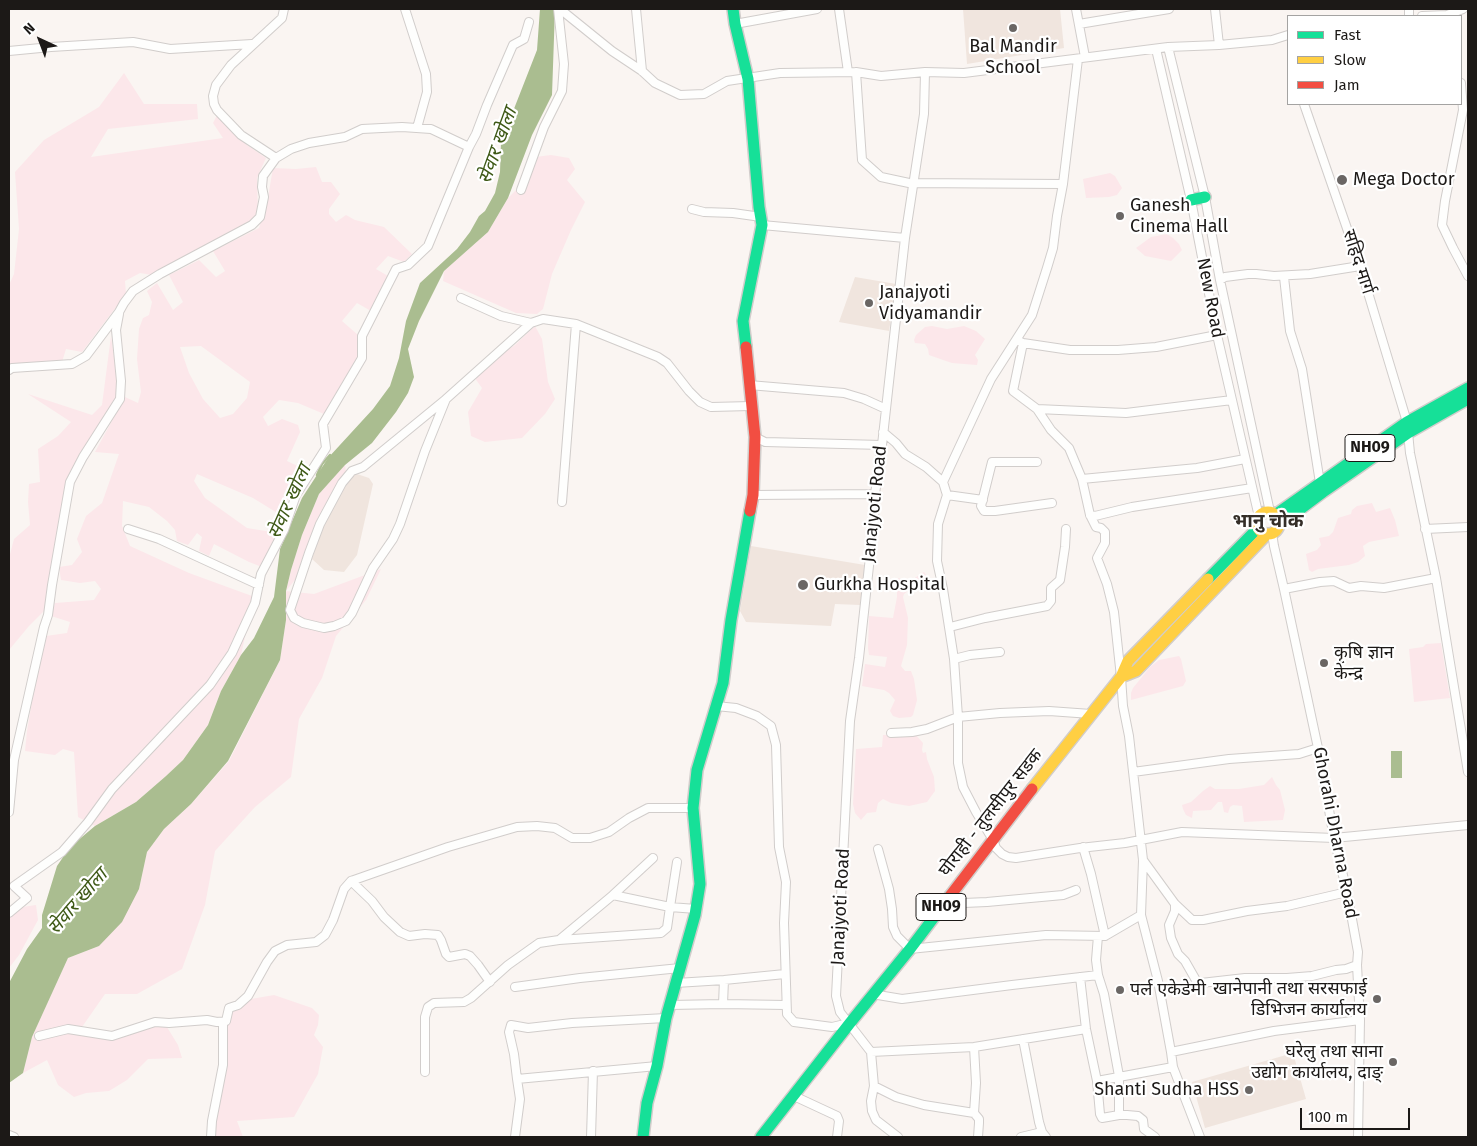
<!DOCTYPE html>
<html>
<head>
<meta charset="utf-8">
<style>
  body { margin:0 }
  #map { position:relative; width:1477px; height:1146px; overflow:hidden; background:#faf5f2; font-family:"Fira Sans",sans-serif }
  canvas { display:block }
  .frame { position:absolute; inset:0; border:10px solid #1c1917; pointer-events:none }
  .legend { position:absolute; left:1287px; top:15px; width:175px; height:90px; box-sizing:border-box; background:#fff; border:1px solid #a4a3a2; margin:0; padding:6px 9px; list-style:none; font-size:15px; color:#1c1917 }
  .legend li { display:flex; align-items:center; gap:10px; height:25px }
  .legend b { width:25px; border:1px solid #a4a3a2 }
  .north { position:absolute; left:15px; top:15px; width:50px; height:50px; -webkit-text-stroke:4px #fff; paint-order:stroke; rotate:317deg; font-size:14px; font-weight:700; line-height:20px; text-align:center; color:#1c1917 }
  .north::after { content:''; display:block; margin:auto; width:18px; height:22px; background:#1c1917; clip-path:polygon(50% 0,100% 100%,50% 72%,0 100%) }
  .scale { position:absolute; left:1300px; top:1108px; width:110px; height:22px; box-sizing:border-box; border:2px solid #1c1917; border-top:0; padding-left:6px; font-size:15px; line-height:18px; white-space:nowrap; color:#1c1917; -webkit-text-stroke:4px #fff; paint-order:stroke }
</style>
</head>
<body>
<div id="map">
<canvas width="1477" height="1146"></canvas>
<div class="frame"></div>
<ul class="legend">
<li><b style="height:6px;background:#16e098"></b>Fast</li>
<li><b style="height:6px;background:#ffcf43"></b>Slow</li>
<li><b style="height:6px;background:#f24e42"></b>Jam</li>
</ul>
<div class="north">N</div>
<div class="scale">100 m</div>
</div>
<script>
const g = document.querySelector('canvas').getContext('2d');
g.lineJoin = 'round';
function paint(path, color) {
  g.fillStyle = color;
  g.fill(path, 'evenodd');
}
function poly(rows) {
  const path = new Path2D();
  for (const r of rows) {
    if (r.length === 3) {
      path.moveTo(r[0] + r[2], r[1]);
      path.arc(r[0], r[1], r[2], 0, 2 * Math.PI);
      continue;
    }
    path.moveTo(r[0], r[1]);
    for (let i = 2; i < r.length; i += 2) path.lineTo(r[i], r[i + 1]);
  }
  return path;
}
function stroke(path, color, width, dash) {
  g.strokeStyle = color;
  g.lineWidth = width;
  g.lineCap = dash ? 'butt' : 'round';
  g.setLineDash(dash || []);
  g.stroke(path);
}
function label(font, color, halo, rows, align = 'center') {
  g.font = font + ' "Fira Sans","Noto Sans Devanagari",sans-serif';
  g.lineWidth = 4.5;
  g.setLineDash([]);
  g.textBaseline = 'middle';
  g.strokeStyle = halo;
  g.fillStyle = color;
  for (const [text, x, y, turn = 0] of rows) {
    g.save();
    g.translate(x, y);
    g.rotate((+turn || 0) * Math.PI / 180);
    g.textAlign = isNaN(turn) ? turn : align;
    if (halo) g.strokeText(text, 0, 0);
    g.fillText(text, 0, 0);
    g.restore();
  }
}
paint(poly([
  [963,9,1060,9,1064,48,967,64],
  [855,277,896,284,889,331,839,322],
  [354,473,369,478,373,484,357,555,344,572,324,570,312,559,323,521,347,479],
  [751,546,865,565,860,605,835,604,831,626,746,622,740,611],
  [1293,1053,1306,1099,1205,1128,1192,1082]
]), '#f0e5de');
paint(poly([
  [124,73,144,104,197,104,198,119,108,129,91,157,223,138,213,123,218,113,227,125,247,145,266,158,257,178,258,215,244,227,181,258,152,275,140,273,125,281,126,294,82,352,66,349,62,362,9,366,9,285,14,274,19,229,15,172,44,140,99,107],
  [551,155,569,158,575,169,567,180,585,202,571,230,552,274,543,309,537,314,516,313,443,281,444,271,488,232,508,198,517,189,528,158],
  [316,167,322,182,331,182,340,194,329,209,329,214,336,222,346,215,355,220,384,227,412,254,404,262,388,256,376,269,388,276,371,311,357,303,342,321,358,335,358,356,324,414,298,403,279,400,263,417,268,426,282,419,298,425,300,432,287,461,306,470,279,514,253,498,197,474,194,481,205,498,247,528,278,533,262,567,249,562,214,544,209,556,199,551,202,537,197,533,188,545,177,541,175,530,167,521,149,507,123,501,122,526,130,546,189,573,252,596,252,605,241,655,221,691,208,725,183,760,166,776,136,802,95,826,78,817,74,752,63,749,55,755,25,751,27,731,33,695,46,636,67,633,70,622,51,616,55,603,94,600,101,589,95,581,80,583,61,580,59,567,72,565,82,552,77,539,86,516,102,503,119,454,95,452,125,397,138,403,141,392,137,359,139,329,143,318,149,315,152,302,147,291,157,283,173,310,183,302,169,275,199,260,216,277,225,271,213,251,259,228,267,203,273,168,296,169],
  [201,346,250,382,247,398,233,414,220,418,203,399,189,373,180,347],
  [1110,173,1115,176,1122,188,1117,195,1109,197,1086,198,1083,179],
  [1167,234,1173,238,1179,244,1182,250,1171,261,1145,256,1136,248,1151,237],
  [535,326,542,339,548,382,555,399,545,414,522,438,485,442,471,436,468,412,482,388,474,377,494,359,515,345],
  [932,326,947,329,964,326,976,331,985,339,975,355,978,360,977,365,952,363,943,360,929,355,928,349,925,344,915,343,914,340,916,335,925,327],
  [111,336,119,392,71,471,63,500,55,560,45,610,29,626,9,650,9,558,14,539,30,525,28,502,29,484,40,482,38,449,58,436,71,422,28,394,92,415,102,405],
  [345,465,347,479,323,521,312,559,286,591,314,594,381,569,366,600,336,636,322,678,299,719,291,777,255,807,215,851,205,905,182,969,137,994,105,994,82,1027,110,1034,162,1019,178,1045,182,1058,148,1059,127,1080,109,1091,86,1093,74,1097,58,1085,47,1060,23,1073,32,1037,45,1008,68,958,99,946,139,889,147,852,164,829,191,804,229,761,280,660,286,620,286,591,291,570,302,535,319,494],
  [1372,503,1376,512,1390,508,1395,520,1399,536,1369,542,1363,546,1365,556,1358,562,1349,565,1318,569,1312,572,1309,570,1306,554,1317,550,1321,545,1319,538,1329,536,1333,532,1338,518,1351,514,1352,510,1357,506],
  [924,572,928,578,928,581,912,588,904,594,903,597,908,618,907,645,901,666,905,671,911,671,914,679,917,700,913,715,911,717,899,718,893,716,890,711,895,700,889,693,884,690,862,686,865,664,885,667,887,657,869,655,868,648,869,616,893,618,897,597,897,588,895,585,896,580,899,578,902,580,913,579],
  [1441,643,1450,698,1414,702,1409,649,1423,647,1426,644],
  [1179,656,1181,659,1186,681,1183,686,1131,700,1131,693,1133,688,1150,667,1159,660],
  [915,734,923,743,922,750,923,753,926,752,927,759,934,777,935,791,927,802,909,806,891,803,883,799,878,803,876,812,867,813,861,820,855,813,853,804,856,749,882,747,883,735],
  [1272,777,1276,785,1280,790,1285,810,1283,820,1244,822,1242,806,1233,805,1230,807,1228,813,1224,812,1222,802,1218,802,1211,810,1193,811,1192,818,1186,815,1183,809,1182,805,1191,802,1203,791,1210,786,1215,789,1239,789,1264,785],
  [36,905,38,920,19,955,9,968,9,909],
  [274,995,312,1008,319,1015,318,1025,314,1035,323,1047,318,1074,294,1117,237,1121,243,1137,213,1137,224,1024,230,1010,239,1008,251,999]
]), '#fce7ea');
paint(poly([
  [540,9,555,9,552,95,532,135,508,198,488,232,444,271,419,321,408,349,414,377,408,393,396,412,372,443,345,465,319,494,302,535,291,570,286,591,286,620,280,660,228,761,191,804,164,829,147,852,139,889,122,922,99,946,68,958,32,1037,23,1073,9,1083,9,983,27,949,42,928,42,915,57,866,70,847,95,826,136,802,166,776,183,760,208,725,221,691,241,655,254,638,274,597,280,549,302,498,328,458,373,409,390,386,399,358,406,321,420,283,457,249,470,232,479,216,485,211,495,193,500,172,501,142,537,50],
  [1391,751,1402,751,1402,778,1391,778]
]), '#aabd90');
stroke(poly([
  [317,475,322,464,330,455]
]), '#aabd90', 2.5);
const street = poly([
  [405,9,426,74,427,92,417,128],
  [560,9,612,51,642,71,655,83,680,95,704,94,727,81,780,73,856,72,881,76,925,72,964,73,1168,47,1219,45,1272,40,1288,35],
  [636,9,642,71],
  [839,9,848,72],
  [1076,9,1085,57],
  [1215,9,1219,45],
  [1409,9,1409,16],
  [1422,16,1447,15,1463,9],
  [735,24,817,9],
  [1079,24,1169,9],
  [1168,47,1205,197,1220,280,1270,512],
  [1156,49,1191,200,1217,335,1259,517],
  [9,51,51,47,133,42,170,49,252,44],
  [1078,59,1063,184,1057,216,1053,248,1047,268,1032,315,991,379,943,482,947,495,938,524,937,561,943,589,954,659,958,717,958,763,963,787,976,812,993,840,996,848,1002,854,1008,857,1016,858,1080,848,1125,843,1182,832,1334,838,1468,825],
  [856,72,862,160,881,177,909,183,1063,184],
  [1461,83,1463,110,1445,201,1442,225,1453,248,1468,276],
  [1304,104,1360,266,1407,422,1410,453,1436,578,1468,772],
  [276,158,241,135,217,110,214,104,213,96,216,85,231,65,282,18,284,9],
  [521,190,544,127,562,91,564,64,558,9],
  [692,209,704,212,733,213,761,217],
  [762,225,905,238],
  [1284,277,1290,331,1302,369,1320,483],
  [1220,280,1225,277,1248,274,1256,274,1274,276,1310,274,1360,266],
  [461,298,501,316,531,323],
  [1017,340,1023,343,1013,391,1037,409,1126,413,1232,400],
  [1023,343,1070,350,1118,350,1156,347,1217,335],
  [9,370,12,368,72,364,86,356,119,312,124,303,133,291,160,274,252,225,260,217,264,197,262,187,263,176,276,158,291,149,309,143,345,137,362,129,402,127,431,129,469,147,476,134,487,105,513,45,524,39,529,22],
  [749,385,844,393,864,399,886,409],
  [446,399,363,467,352,471,342,483,320,524,309,553,290,610,294,618,303,623,324,628,334,626,346,621,352,613,373,568,393,539,400,524,425,451,446,399,531,323,543,319,576,324,658,357,667,363,689,391,700,402,711,407,751,406],
  [1037,409,1051,430,1069,448,1082,479,1090,515,1096,527,1101,528,1105,532,1105,543,1097,558,1107,584,1114,612,1121,677,1123,706,1129,736,1143,860,1141,915,1158,981,1171,1052,1173,1067,1200,1137],
  [883,432,896,443,905,454,926,467,943,482],
  [755,437,765,442,882,445],
  [1037,462,992,462,981,506,984,511,995,511,1052,503],
  [1082,479,1197,468,1245,459],
  [753,495,875,494],
  [947,495,983,500],
  [562,502,576,324],
  [1090,515,1095,516,1132,507,1252,488],
  [128,529,159,539,259,585],
  [1425,529,1468,527],
  [1272,533,1274,546,1284,589,1318,748,1334,838,1347,892,1358,952,1357,965,1360,1020,1358,1137],
  [1284,589,1320,582,1334,581,1349,588,1361,586,1384,588,1436,578],
  [950,627,985,618,1047,606,1051,601,1051,588,1060,580,1065,547,1066,529],
  [954,659,970,655,1000,652],
  [716,706,736,708,757,716,771,726,776,745,779,847,786,882,784,923,787,1014,794,1022,832,1027,849,1023],
  [891,733,912,732,927,729,958,717,1000,713,1049,711,1091,714],
  [1133,772,1229,759,1299,754,1318,748],
  [9,812,14,760,44,627,48,615,52,585,70,482,83,457,120,399,121,381,116,330,119,314],
  [1083,847,1091,874,1105,936],
  [878,849,889,889,892,909,893,927,897,936,910,949,1046,935,1105,936,1141,915],
  [1143,860,1175,904,1192,920,1203,920,1247,911,1287,906,1347,892],
  [351,881,372,901,384,917,400,932,409,936,425,934,438,935,441,940,446,954,449,957,465,954,470,956,478,965,490,982],
  [613,895,653,858],
  [948,898,964,903,987,902,1063,895,1076,890],
  [1175,904,1175,911,1169,925,1171,938,1178,954,1185,961,1197,982,1201,983,1245,978,1287,978,1312,976,1336,970,1346,969,1357,965],
  [9,913,27,898,14,886,62,852,88,822,112,789,210,685,232,653,255,603,261,574,284,530,296,495,326,448,323,424,362,358,362,336,396,269,408,265,428,246,469,147],
  [1098,936,1096,960,1098,975,1104,994,1119,1076,1119,1115,1127,1115,1138,1116,1143,1120,1144,1129,1155,1137],
  [559,940,613,895,670,907,677,862],
  [1080,977,1086,1029,1097,1081,1100,1114,1102,1118,1119,1115],
  [676,983,724,980,785,974],
  [515,987,580,978,680,968],
  [872,994,902,999,1012,985,1098,975],
  [723,1004,724,980],
  [670,1005,723,1004,786,1005],
  [39,1036,68,1029,112,1036,155,1022,169,1023,207,1020,217,1022,226,1021],
  [1023,1039,1039,1122,1042,1132,1046,1137],
  [974,1047,976,1083,974,1113,979,1119,979,1123,978,1137],
  [871,1052,974,1047,1086,1029],
  [1171,1052,1274,1031,1360,1020],
  [425,1072,425,1017,428,1007,434,1003,464,1002,471,998,508,965,539,943,559,940,661,933,667,928,670,907,696,909],
  [517,1079,514,1054,509,1032,511,1025,528,1028,572,1023,666,1018],
  [1097,1081,1173,1067],
  [874,1086,896,1097,924,1105,974,1113],
  [794,1096,837,1116,839,1121,837,1137],
  [9,1135,14,1137],
  [211,1137,212,1121,223,1065,223,1023,226,1021,229,1008,238,1005,248,996,267,962,275,951,287,945,316,942,325,935,333,920,344,889,351,881,448,847,517,827,537,826,555,828,572,838,590,838,609,832,629,818,648,808,693,808],
  [515,1137,520,1099,517,1079,657,1066],
  [591,1137,593,1071],
  [898,1137,876,1120,872,1111,871,1101,874,1086,871,1052,840,1012,836,996,850,721,859,658,874,520,875,494,882,445,905,238,924,114,925,72],
  [1021,1137,1042,1132]
]);
const fast = poly([
  [733,9,735,24,748,79,759,207,762,225,743,321,746,347],
  [1191,200,1205,197],
  [1275,515,1407,422,1468,388],
  [1279,525,1323,492,1408,433,1468,399],
  [1208,579,1258,528],
  [643,1137,647,1103,657,1066,666,1018,695,915,700,884,693,808,697,770,723,683,731,620,750,511],
  [761,1137,850,1023,910,949,950,896]
]);
const slow = poly([
  [1268,523,11],
  [1121,677,1136,671,1267,534],
  [1032,789,1121,677,1128,661,1208,579]
]);
const jam = poly([
  [746,347,755,437,753,495,750,511],
  [950,896,1032,789]
]);
stroke(street, '#d1cdcb', 10);
stroke(fast, '#d1cdcb', 14);
stroke(slow, '#d1cdcb', 14);
stroke(jam, '#d1cdcb', 14);
stroke(street, '#fefefd', 8);
stroke(fast, '#16e098', 11);
stroke(slow, '#ffcf43', 11);
stroke(jam, '#f24e42', 11);
for (const [x, y, r, color] of [
  [1013,28,5,"#6a6664"],
  [1342,180,6,"#6a6664"],
  [1120,216,5,"#6a6664"],
  [869,303,5,"#6a6664"],
  [803,585,6,"#6a6664"],
  [1324,663,5,"#6a6664"],
  [1120,990,5,"#6a6664"],
  [1377,999,5,"#6a6664"],
  [1393,1062,5,"#6a6664"],
  [1249,1090,5,"#6a6664"]
]) {
  const dot = new Path2D();
  dot.arc(x, y, r, 0, 2 * Math.PI);
  g.fillStyle = color;
  g.fill(dot);
  stroke(dot, '#fff', 2);
}
for (const [x, y, w] of [
  [1370,448,50],
  [941,907,50]
]) {
  const box = new Path2D();
  box.roundRect(x - w / 2, y - 13.5, w, 27, 4);
  g.fillStyle = '#fff';
  g.fill(box);
  stroke(box, '#1c1917', 1);
}
label('bold 16px', '#1c1917', null, [
  ["NH09",1370,448],
  ["NH09",941,907]
]);
label('18px', '#1c1917', '#fff', [
  ["Bal Mandir",1013,47,"center"],
  ["School",1013,68,"center"],
  ["Mega Doctor",1353,180],
  ["Ganesh",1130,206],
  ["Cinema Hall",1130,227],
  ["Janajyoti",879,293],
  ["Vidyamandir",879,314],
  ["Gurkha Hospital",814,585],
  ["कृषि ज्ञान",1334,653],
  ["केन्द्र",1334,674],
  ["खानेपानी तथा सरसफाई",1367,989,"right"],
  ["डिभिजन कार्यालय",1367,1010,"right"],
  ["पर्ल एकेडेमी",1130,990],
  ["घरेलु तथा साना",1383,1052,"right"],
  ["उद्योग कार्यालय, दाङ्",1383,1073,"right"],
  ["Shanti Sudha HSS",1239,1090,"right"]
], 'left');
label('18px', '#1c1917', '#fff', [
  ["सहिद मार्ग",1358,262,72],
  ["New Road",1210,298,79],
  ["Janajyoti Road",875,504,-84],
  ["घोराही - तुलसीपुर सडक",991,813,-52],
  ["Ghorahi Dharna Road",1335,833,79],
  ["Janajyoti Road",841,907,-87]
]);
label('italic 19px', '#3e5916', '#fff', [
  ["सेवार खोला",498,146,-70],
  ["सेवार खोला",290,502,-66],
  ["सेवार खोला",78,902,-49]
]);
label('bold 19px', '#342e28', '#fff', [
  ["भानु चोक",1268,522]
]);
</script>
</body>
</html>
